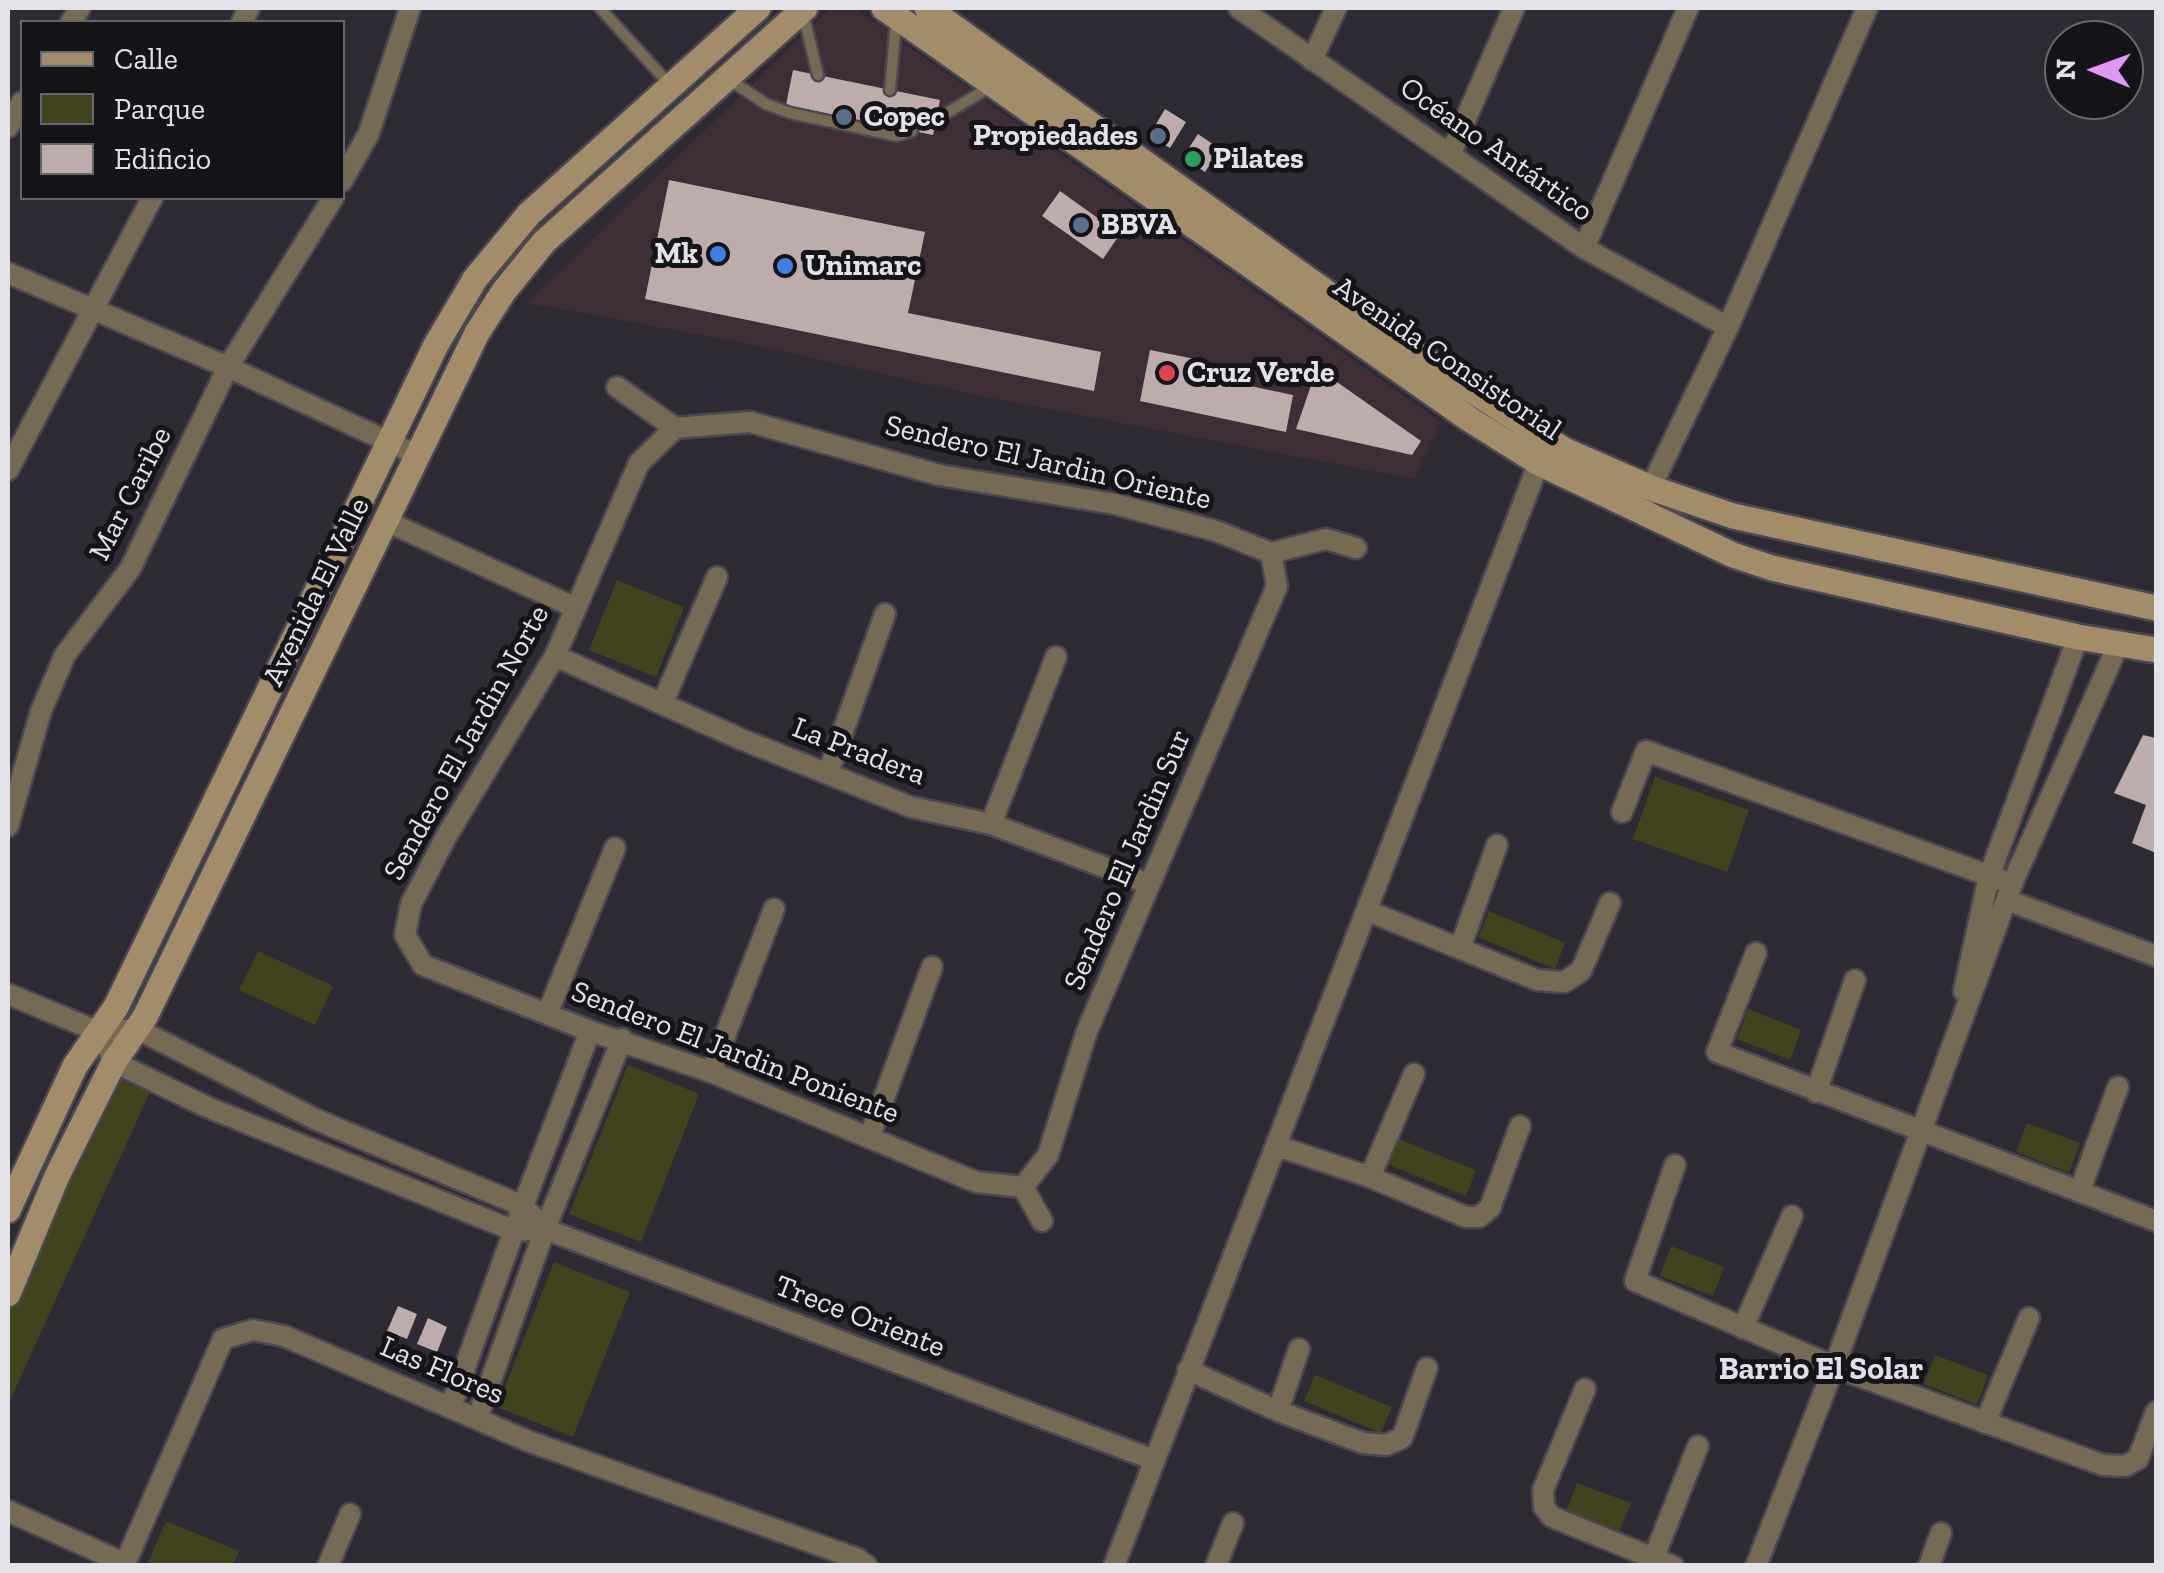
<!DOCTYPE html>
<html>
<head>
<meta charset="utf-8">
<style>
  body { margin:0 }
  #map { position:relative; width:2164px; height:1573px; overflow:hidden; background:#2e2b35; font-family:"Zilla Slab",serif }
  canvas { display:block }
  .frame { position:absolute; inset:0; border:10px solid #e4e2e9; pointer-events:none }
  .legend { position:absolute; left:20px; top:20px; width:325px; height:180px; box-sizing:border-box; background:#151419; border:2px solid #68666c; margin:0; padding:12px 18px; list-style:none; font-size:30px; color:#e4e2e9 }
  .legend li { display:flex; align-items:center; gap:20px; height:50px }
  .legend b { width:50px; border:2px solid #68666c }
  .north { position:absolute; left:2044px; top:20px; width:100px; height:100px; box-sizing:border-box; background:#151419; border:2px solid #68666c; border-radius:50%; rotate:271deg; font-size:28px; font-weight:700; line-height:40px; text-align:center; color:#e4e2e9 }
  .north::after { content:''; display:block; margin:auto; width:35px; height:45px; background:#de98f2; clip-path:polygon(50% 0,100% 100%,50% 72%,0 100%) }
</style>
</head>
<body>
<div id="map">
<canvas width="2164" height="1573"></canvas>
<div class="frame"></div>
<ul class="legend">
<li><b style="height:12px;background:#a28c6a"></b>Calle</li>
<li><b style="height:28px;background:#40431d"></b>Parque</li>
<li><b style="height:28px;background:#bdacab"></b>Edificio</li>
</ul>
<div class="north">N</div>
</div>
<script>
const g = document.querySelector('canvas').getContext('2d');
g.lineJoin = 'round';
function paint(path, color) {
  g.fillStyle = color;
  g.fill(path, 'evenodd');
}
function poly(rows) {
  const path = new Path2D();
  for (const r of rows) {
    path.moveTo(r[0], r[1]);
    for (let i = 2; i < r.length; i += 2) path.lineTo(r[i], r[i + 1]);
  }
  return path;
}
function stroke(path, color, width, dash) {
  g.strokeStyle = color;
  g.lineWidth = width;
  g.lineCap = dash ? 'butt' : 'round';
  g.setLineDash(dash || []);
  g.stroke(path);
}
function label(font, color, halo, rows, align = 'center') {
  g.font = font + ' "Zilla Slab",serif';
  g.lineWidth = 10;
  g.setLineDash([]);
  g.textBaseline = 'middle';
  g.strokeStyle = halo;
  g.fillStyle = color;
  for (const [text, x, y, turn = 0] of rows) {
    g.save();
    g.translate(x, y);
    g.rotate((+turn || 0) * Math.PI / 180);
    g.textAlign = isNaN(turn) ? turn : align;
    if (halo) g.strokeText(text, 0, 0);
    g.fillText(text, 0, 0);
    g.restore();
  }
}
paint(poly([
  [831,8,854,8,1442,423,1414,479,980,396,740,342,527,303]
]), '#402e36');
paint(poly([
  [617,580,684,607,656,677,589,650],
  [1655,777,1749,810,1727,872,1633,839],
  [1489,911,1565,943,1555,969,1478,937],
  [258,951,333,986,315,1025,239,990],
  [1748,1009,1801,1030,1790,1060,1737,1039],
  [628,1065,699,1094,641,1242,569,1214],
  [115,1077,150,1092,8,1405,8,1310],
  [2027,1123,2080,1143,2069,1173,2016,1152],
  [1399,1139,1476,1170,1466,1196,1389,1165],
  [1671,1246,1724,1267,1713,1296,1660,1276],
  [554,1262,630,1292,573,1437,497,1407],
  [1935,1355,1988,1375,1977,1405,1924,1384],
  [1315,1375,1392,1407,1381,1433,1304,1401],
  [1577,1483,1631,1503,1619,1533,1566,1512],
  [166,1521,239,1551,233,1565,147,1565]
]), '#40431d');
paint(poly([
  [793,70,940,100,933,135,786,105],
  [1165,109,1186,122,1170,148,1149,136],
  [1198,134,1220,149,1205,172,1183,157],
  [669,180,925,232,908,313,1101,352,1094,391,645,299],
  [1060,191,1120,234,1103,259,1042,216],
  [1150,350,1205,361,1202,376,1293,395,1286,432,1140,401],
  [1317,368,1421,441,1412,455,1296,429],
  [2143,735,2156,738,2156,853,2132,843,2146,805,2114,793],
  [398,1306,417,1314,407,1339,387,1331],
  [428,1318,447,1327,437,1352,417,1344]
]), '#bdacab');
const lane = poly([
  [600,8,670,85],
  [803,13,818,75],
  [730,80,766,104,790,113,897,136,912,131],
  [890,90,896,21],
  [937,119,993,85]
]);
const street = poly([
  [1239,8,1584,248,1728,327],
  [71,22,80,8],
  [242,22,249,8],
  [1312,60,1336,8],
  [8,127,22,102],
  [1451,153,1514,8],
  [342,181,369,133,410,8],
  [1584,248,1688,8],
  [8,273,228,367,419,456],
  [617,387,675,428,750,422,939,475,1115,504,1216,531,1271,553,1326,539,1356,548],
  [675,428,639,463,555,656,446,837,411,904,405,935,423,965,590,1031,711,1072,976,1182,1023,1187,1042,1221],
  [8,470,152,198],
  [1640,510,1728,327,1867,8],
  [388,522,576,608],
  [555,656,743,740,911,807,991,824,1149,884],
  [663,702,717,577],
  [828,773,885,614],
  [1622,812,1646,751,2012,884],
  [991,824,1056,657],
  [8,826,41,711,65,655,130,569,228,367,333,198],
  [2007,900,2156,956],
  [1368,911,1537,980,1564,982,1581,971,1610,903],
  [1460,948,1497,845],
  [1756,953,1717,1052,2156,1221],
  [1964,991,1989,876,2078,637],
  [8,994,99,1032,137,1029,317,1120,523,1206,545,1229,1154,1460],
  [548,1012,615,848],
  [109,1051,114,1062,207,1107,515,1231,545,1229],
  [711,1072,774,909],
  [1816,1092,1855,980],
  [870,1136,932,967],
  [1276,1149,1286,1149,1370,1177,1466,1217,1479,1217,1490,1208,1520,1126],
  [1675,1165,1635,1281,1845,1371,2103,1465,2125,1466,2138,1459,2156,1412],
  [1370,1177,1414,1074],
  [1023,1187,1048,1155,1087,1031,1277,586,1271,553],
  [2080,1190,2118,1087],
  [1743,1328,1792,1216],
  [1188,1370,1278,1411,1363,1443,1386,1445,1402,1438,1427,1368],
  [1585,1389,1543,1490,1544,1507,1552,1517,1673,1566],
  [451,1406,523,1206,590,1031],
  [1278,1411,1299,1349],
  [477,1419,545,1229,622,1039],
  [1985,1423,2029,1318],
  [8,1511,124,1563],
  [1654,1557,1698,1446],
  [124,1566,223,1339,253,1330,284,1336,528,1441,858,1559,867,1566],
  [328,1566,350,1514],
  [1114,1566,1543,452],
  [1216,1566,1233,1523],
  [1756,1566,1834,1367,2012,884,2118,645],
  [1929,1566,1941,1533]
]);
const secondary = poly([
  [884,8,1469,419,1539,463,1733,555,1772,568,2078,637,2156,650],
  [927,8,1379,330,1564,450,1651,488,1733,516,2156,608],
  [8,1210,75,1066,116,1007,436,345,475,279,529,214,758,8],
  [8,1294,57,1176,114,1062,145,1017,477,333,504,291,544,242,805,8]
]);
stroke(lane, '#4b4852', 15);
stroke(street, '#4b4852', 25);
stroke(secondary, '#4b4852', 30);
stroke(lane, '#776a55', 10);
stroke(street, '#776a55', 20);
stroke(secondary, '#a28c6a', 25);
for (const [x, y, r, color] of [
  [844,117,10,"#5c6f8a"],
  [1158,136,10,"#5c6f8a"],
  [1193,159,10,"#2e9e5b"],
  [1081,225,10,"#5c6f8a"],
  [718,254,10,"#3f7fe0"],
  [785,266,10,"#3f7fe0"],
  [1167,373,10,"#e0444e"]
]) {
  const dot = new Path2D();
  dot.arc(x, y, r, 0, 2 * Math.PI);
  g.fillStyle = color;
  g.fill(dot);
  stroke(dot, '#151419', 4);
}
label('bold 30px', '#e4e2e9', '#151419', [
  ["Copec",864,117],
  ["Propiedades",1138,136,"right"],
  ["Pilates",1213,159],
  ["BBVA",1101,225],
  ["Mk",698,254,"right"],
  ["Unimarc",805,266],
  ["Cruz Verde",1187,373]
], 'left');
label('30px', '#e4e2e9', '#151419', [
  ["Océano Antártico",1496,150,35],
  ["Avenida Consistorial",1447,359,34],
  ["Sendero El Jardin Oriente",1048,463,13],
  ["Mar Caribe",131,494,-63],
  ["Avenida El Valle",317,592,-64],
  ["Sendero El Jardin Norte",467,743,-61],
  ["La Pradera",859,752,21],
  ["Sendero El Jardin Sur",1128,860,-67],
  ["Sendero El Jardin Poniente",735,1053,21],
  ["Trece Oriente",860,1317,21],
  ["Las Flores",442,1371,23]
]);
label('bold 32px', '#e2dfed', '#151419', [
  ["Barrio El Solar",1821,1370]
]);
</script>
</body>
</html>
